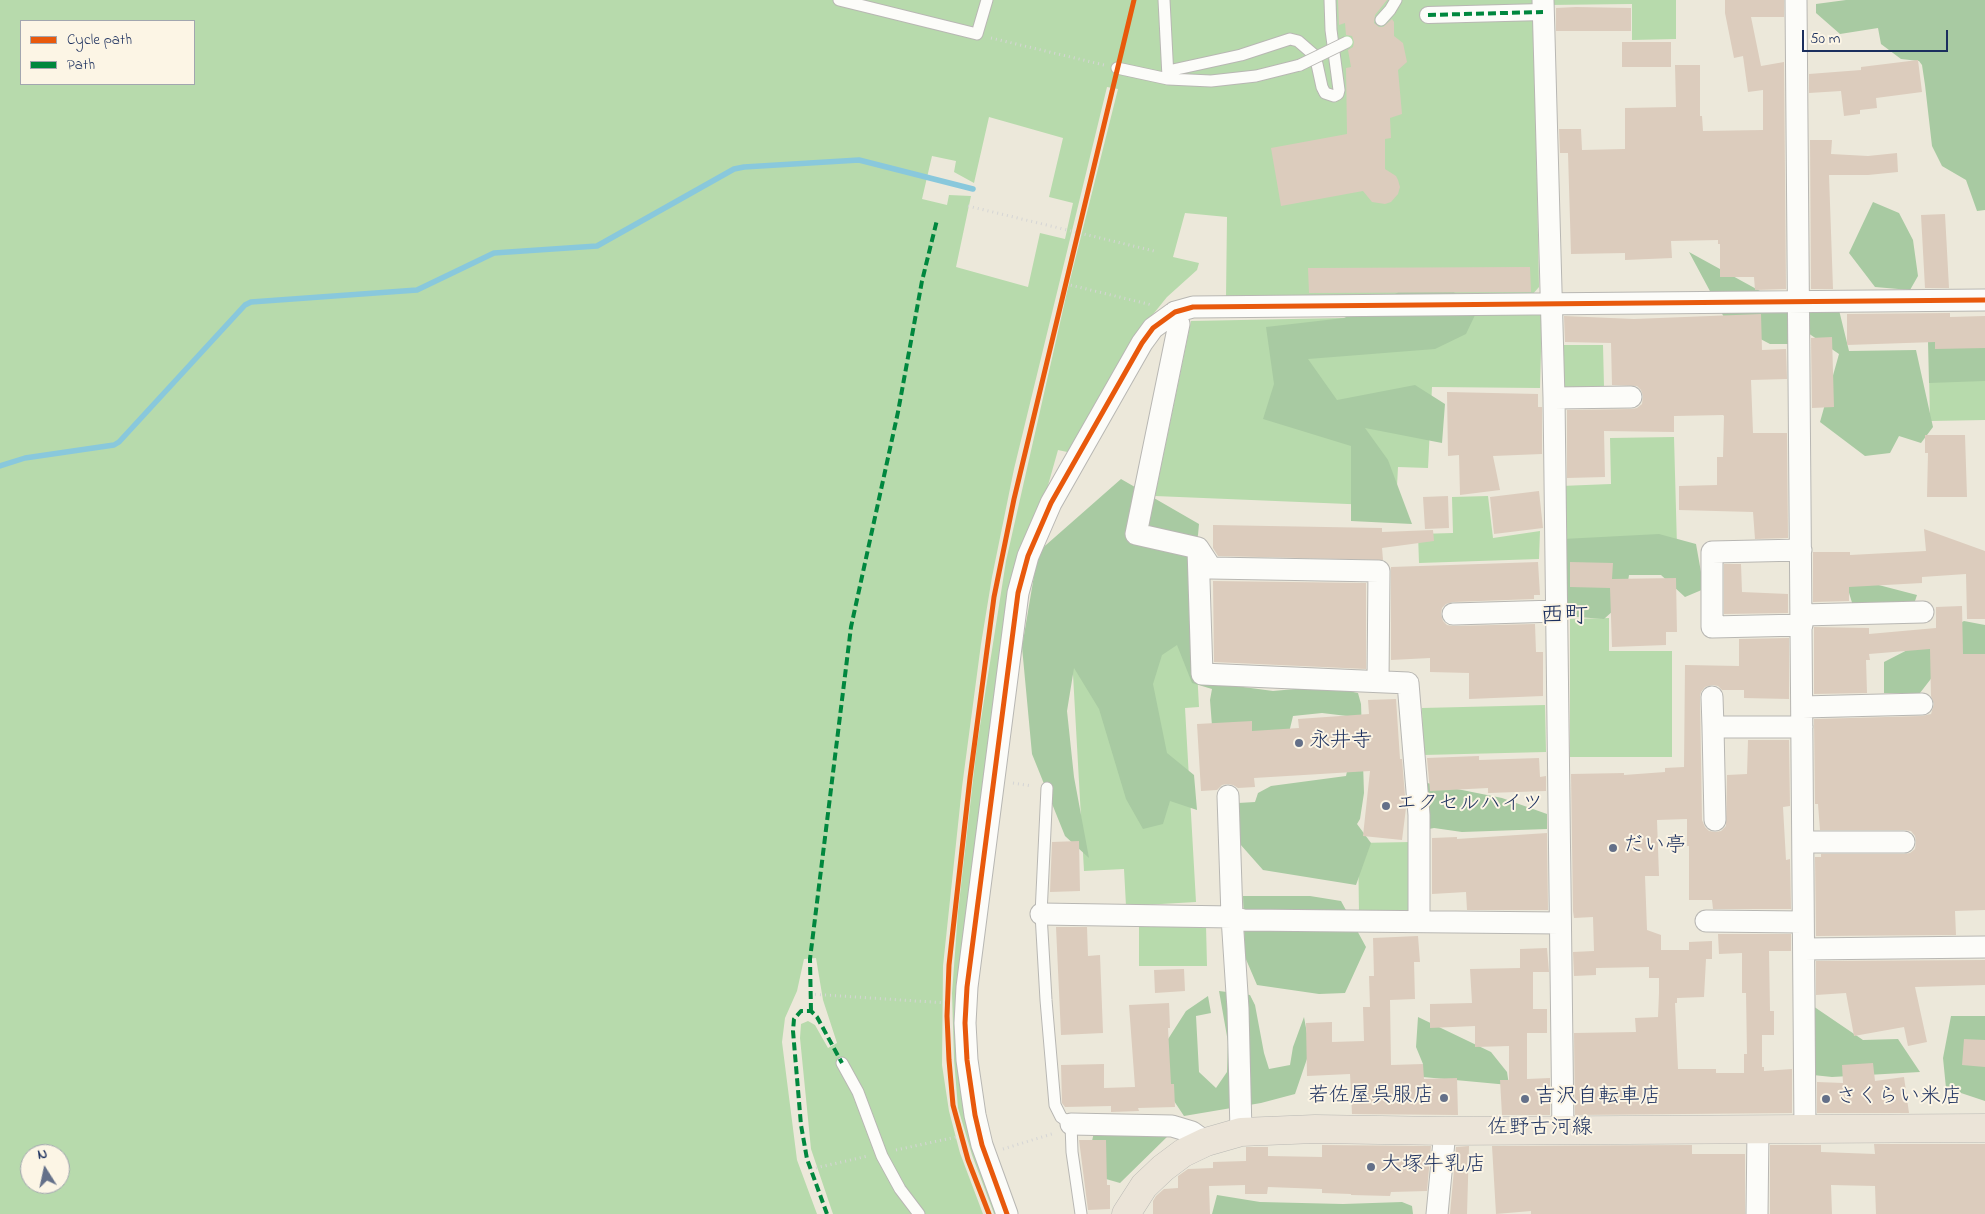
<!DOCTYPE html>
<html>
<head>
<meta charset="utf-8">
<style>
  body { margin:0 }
  #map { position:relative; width:1985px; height:1214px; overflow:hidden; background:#ece8da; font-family:"Indie Flower",sans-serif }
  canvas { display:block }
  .legend { position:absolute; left:20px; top:20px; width:175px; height:65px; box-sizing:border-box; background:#fcf5e5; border:1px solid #a2a6af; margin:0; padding:6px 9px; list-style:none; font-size:15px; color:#1b2f5e }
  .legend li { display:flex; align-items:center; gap:10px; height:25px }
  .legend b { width:25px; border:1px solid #a2a6af }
  .north { position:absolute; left:20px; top:1144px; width:50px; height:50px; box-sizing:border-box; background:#fcf5e5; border:1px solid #a2a6af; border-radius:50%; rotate:350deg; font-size:14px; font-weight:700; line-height:20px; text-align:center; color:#1b2f5e }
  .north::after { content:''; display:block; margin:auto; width:18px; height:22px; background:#647089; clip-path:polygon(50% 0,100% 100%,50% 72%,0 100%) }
  .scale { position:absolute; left:1802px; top:30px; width:146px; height:22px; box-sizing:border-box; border:2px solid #1b2f5e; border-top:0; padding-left:6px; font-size:15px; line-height:18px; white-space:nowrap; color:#1b2f5e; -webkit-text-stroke:4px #fcf5e5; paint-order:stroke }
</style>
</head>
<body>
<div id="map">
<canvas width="1985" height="1214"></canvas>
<ul class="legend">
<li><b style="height:6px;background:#e8590c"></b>Cycle path</li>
<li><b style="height:6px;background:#00873e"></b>Path</li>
</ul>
<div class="north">N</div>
<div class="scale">50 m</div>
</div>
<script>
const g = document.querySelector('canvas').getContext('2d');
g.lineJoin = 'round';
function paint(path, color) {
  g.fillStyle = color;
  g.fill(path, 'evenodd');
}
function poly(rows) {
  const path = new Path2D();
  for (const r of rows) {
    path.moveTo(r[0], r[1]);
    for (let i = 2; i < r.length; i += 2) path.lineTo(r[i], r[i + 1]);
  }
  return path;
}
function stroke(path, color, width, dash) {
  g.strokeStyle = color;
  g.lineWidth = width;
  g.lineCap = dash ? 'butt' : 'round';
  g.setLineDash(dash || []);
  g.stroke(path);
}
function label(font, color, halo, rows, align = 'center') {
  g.font = font + ' "Indie Flower","Klee One",sans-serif';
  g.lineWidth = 4;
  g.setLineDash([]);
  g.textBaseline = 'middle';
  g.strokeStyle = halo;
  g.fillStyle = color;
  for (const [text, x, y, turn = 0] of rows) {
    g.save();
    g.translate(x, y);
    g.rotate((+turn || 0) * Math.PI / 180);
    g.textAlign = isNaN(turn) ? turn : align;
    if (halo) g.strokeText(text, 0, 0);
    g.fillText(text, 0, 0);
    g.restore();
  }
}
paint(poly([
  [0,0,1536,0,1534,28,1539,287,1532,295,1226,298,1227,217,1185,213,1173,257,1199,263,1197,270,1167,297,1138,333,1072,453,1058,450,1045,496,962,957,997,1214,994,1214,972,1155,958,1108,954,1059,952,993,958,912,977,745,1006,561,1067,292,1118,89,1107,87,1014,469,992,577,981,644,962,787,943,966,942,1065,949,1111,960,1153,983,1214,833,1214,811,1149,800,1038,801,1024,808,1021,815,1025,828,1048,837,1043,823,1000,816,958,804,959,797,991,785,1018,782,1042,797,1160,817,1214,0,1214],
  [21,21,194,21,194,84,21,84],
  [989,117,1063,138,1049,197,1073,203,1065,239,1040,233,1028,287,956,267,971,196,949,195,947,205,922,199,932,156,956,161,954,172,974,183],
  [30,1154,60,1154,60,1184,30,1184],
  [1548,0,1676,0,1676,39,1632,40,1632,4,1548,5],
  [1542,314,1540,388,1432,387,1428,468,1398,467,1396,506,1155,496,1191,321],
  [1561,345,1603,345,1604,387,1563,389],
  [1985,371,1985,420,1930,421,1929,372],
  [1674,437,1677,547,1563,550,1561,486,1611,484,1610,438],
  [1488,496,1493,538,1540,531,1539,559,1419,563,1418,534,1453,533,1452,497],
  [1194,614,1199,707,1185,708,1196,902,1126,906,1124,869,1084,871,1070,621],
  [1609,618,1609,651,1672,651,1672,757,1570,757,1570,619],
  [1545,705,1546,752,1423,755,1422,708],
  [1411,842,1412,912,1359,913,1358,843],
  [1139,925,1206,925,1207,966,1139,966]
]), '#b7daac');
paint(poly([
  [1846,0,1985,0,1985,210,1977,211,1966,180,1942,166,1932,146,1925,85,1922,65,1919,61,1901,59,1881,44,1878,28,1840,34,1816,13,1816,4],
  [1873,202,1899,213,1913,240,1918,276,1910,290,1875,287,1849,253],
  [1689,252,1791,308,1791,344,1770,344,1726,321],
  [1432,268,1475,315,1466,334,1435,349,1308,359,1337,400,1415,385,1445,404,1442,443,1365,428,1388,460,1412,524,1351,521,1351,446,1263,419,1274,384,1266,327,1344,318,1397,293],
  [1808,310,1839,310,1849,351,1916,350,1933,427,1921,443,1899,436,1890,453,1865,456,1820,422,1839,354,1805,331],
  [1985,338,1985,381,1929,383,1928,342],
  [1121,479,1199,524,1198,535,1190,560,1193,648,1221,684,1273,691,1295,689,1335,688,1358,693,1361,704,1364,793,1360,819,1357,824,1371,843,1356,885,1263,870,1240,844,1238,803,1255,802,1258,793,1271,786,1346,776,1352,749,1347,716,1322,713,1293,716,1287,741,1267,745,1251,730,1212,726,1210,700,1212,689,1192,683,1177,645,1162,655,1153,684,1167,753,1194,775,1197,810,1170,801,1163,824,1143,829,1126,799,1099,709,1074,668,1067,711,1074,777,1089,858,1065,836,1032,754,1022,647,1038,552],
  [1659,534,1696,544,1704,589,1685,597,1661,575,1629,575,1625,600,1604,619,1564,616,1563,539],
  [1844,576,1917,595,1914,604,1853,606],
  [1964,621,1985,625,1985,655,1950,654,1920,693,1884,693,1884,662],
  [1427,783,1502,798,1547,814,1547,829,1462,832,1434,828,1424,830],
  [1243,896,1310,896,1341,901,1366,947,1345,993,1319,994,1257,985,1245,957],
  [1219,991,1250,995,1255,1005,1264,1053,1269,1069,1290,1065,1293,1047,1304,1017,1310,1050,1295,1094,1261,1103,1184,1116,1170,1095,1163,1047,1186,1011,1208,996,1211,1013,1196,1016,1199,1072,1216,1088,1227,1072,1228,1042],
  [1810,1004,1863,1040,1898,1039,1920,1072,1832,1077,1813,1075],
  [1951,1016,1985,1016,1985,1101,1946,1088,1943,1058],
  [1418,1017,1491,1052,1507,1072,1509,1085,1423,1077,1423,1064,1416,1047],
  [1094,1132,1170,1134,1120,1183,1085,1173],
  [1217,1195,1260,1202,1343,1204,1402,1202,1412,1206,1413,1214,1212,1214]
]), '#a8caa2');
stroke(poly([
  [0,466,25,458,114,445,119,442,245,305,251,302,417,290,494,253,597,246,734,169,744,167,859,160,973,189]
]), '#89c8dc', 5.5);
paint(poly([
  [1338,0,1387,0,1375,15,1374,23,1379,27,1383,27,1392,19,1394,22,1394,36,1403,43,1407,62,1398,70,1402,114,1390,118,1391,138,1385,139,1385,169,1396,176,1398,180,1400,187,1398,194,1391,202,1385,204,1372,202,1363,191,1281,206,1271,148,1347,134,1346,68,1351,67,1348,50,1353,47,1354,42,1352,36,1346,35,1345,23,1339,25],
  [1725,0,1784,0,1784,17,1751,17,1761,66,1784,62,1786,289,1755,290,1754,277,1720,277,1720,244,1718,244,1718,240,1671,241,1672,258,1625,260,1625,253,1571,254,1568,153,1560,153,1559,129,1581,129,1582,150,1625,149,1625,108,1676,107,1675,65,1700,65,1700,116,1702,116,1703,131,1763,130,1763,90,1748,92,1743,56,1734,58,1725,13],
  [1576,7,1631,8,1631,31,1556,31,1556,8],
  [1622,42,1671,42,1671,67,1622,67],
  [1918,60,1922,92,1876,98,1877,108,1860,110,1860,114,1844,116,1841,91,1809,93,1809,74,1861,70,1861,67],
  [1810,140,1832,140,1831,154,1868,156,1897,153,1898,172,1868,175,1829,175,1833,289,1811,289],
  [1945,214,1949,288,1925,288,1921,215],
  [1530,267,1531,292,1309,293,1308,268],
  [1950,313,1950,317,1985,316,1985,348,1935,349,1935,342,1847,345,1847,314],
  [1761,314,1762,350,1786,349,1787,379,1751,380,1753,433,1787,433,1788,538,1755,539,1753,512,1679,510,1679,486,1717,485,1717,457,1723,457,1724,416,1723,415,1674,416,1674,432,1604,431,1605,477,1567,478,1567,410,1632,409,1637,408,1642,404,1643,396,1641,390,1637,386,1612,385,1611,343,1565,342,1564,316,1634,319],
  [1832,337,1834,407,1812,408,1811,338],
  [1447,392,1538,394,1538,407,1542,407,1542,454,1493,456,1500,490,1460,495,1459,455,1448,456],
  [1925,435,1965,435,1967,497,1927,497,1928,453,1925,453],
  [1539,491,1543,528,1494,534,1490,497],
  [1448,496,1449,528,1425,529,1423,497],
  [1213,525,1382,528,1382,532,1433,530,1434,541,1382,548,1383,560,1218,556,1213,548],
  [1924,529,1985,551,1985,619,1967,619,1966,574,1922,577,1922,583,1849,587,1849,601,1813,602,1813,552,1850,552,1850,555,1926,551],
  [1538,562,1540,595,1534,595,1534,599,1453,602,1446,604,1442,608,1441,614,1443,621,1447,625,1453,626,1535,624,1536,652,1543,652,1543,696,1469,699,1469,673,1430,672,1430,658,1391,660,1391,567],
  [1570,562,1613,563,1612,579,1676,578,1677,632,1666,632,1666,645,1612,647,1610,588,1570,587],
  [1724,564,1741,564,1742,592,1788,594,1788,613,1724,614],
  [1213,581,1366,583,1366,669,1214,662],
  [1962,606,1963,654,1985,654,1985,910,1955,911,1956,935,1816,936,1815,857,1821,857,1821,854,1904,854,1910,853,1915,849,1916,842,1915,836,1911,831,1904,830,1820,830,1818,804,1815,804,1814,719,1922,716,1931,714,1934,704,1931,696,1930,649,1869,654,1870,660,1866,660,1867,693,1814,694,1814,627,1869,628,1869,634,1936,628,1936,607],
  [1789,638,1789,699,1744,698,1744,690,1722,690,1718,686,1712,685,1705,687,1701,692,1700,697,1702,820,1705,827,1709,831,1716,832,1721,831,1726,826,1727,775,1747,774,1748,740,1789,740,1790,806,1783,807,1786,860,1790,859,1791,909,1713,909,1712,900,1689,900,1689,846,1687,846,1687,819,1657,820,1659,876,1645,876,1647,930,1661,935,1661,950,1689,950,1689,942,1712,941,1712,959,1706,959,1704,997,1677,998,1677,1003,1675,1003,1678,1069,1716,1069,1716,1073,1744,1073,1744,1054,1747,1054,1746,993,1742,993,1742,953,1719,954,1718,934,1791,934,1791,951,1769,951,1770,1011,1774,1011,1774,1035,1762,1035,1762,1067,1764,1067,1764,1071,1792,1069,1792,1113,1575,1115,1574,1033,1636,1032,1635,1018,1658,1017,1659,993,1659,978,1649,978,1649,967,1596,968,1596,975,1574,976,1573,952,1594,951,1593,917,1574,918,1573,911,1571,774,1624,773,1624,775,1665,772,1665,768,1684,767,1685,665,1739,666,1739,639],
  [1396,699,1400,759,1402,759,1406,808,1402,840,1363,836,1370,771,1254,778,1255,787,1238,788,1233,785,1227,784,1222,785,1217,790,1201,791,1197,724,1252,721,1252,731,1299,728,1298,719,1369,714,1368,700],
  [1479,756,1479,760,1539,758,1540,777,1546,776,1546,791,1488,793,1488,788,1430,791,1427,758],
  [1547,833,1548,910,1467,910,1466,892,1432,894,1432,838,1457,837,1457,839],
  [1079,841,1080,891,1050,892,1052,842],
  [1056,927,1087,927,1088,956,1100,955,1103,1033,1061,1035],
  [1418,936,1420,962,1414,962,1415,999,1390,1000,1391,1065,1423,1064,1424,1079,1457,1078,1458,1115,1352,1114,1350,1074,1307,1076,1306,1023,1332,1022,1332,1042,1364,1041,1363,1007,1370,1007,1369,976,1374,976,1373,938],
  [1547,948,1549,972,1533,972,1533,1009,1547,1009,1547,1033,1527,1033,1527,1079,1550,1078,1550,1115,1502,1115,1500,1080,1509,1080,1509,1046,1475,1047,1475,1026,1430,1028,1430,1004,1472,1003,1470,969,1520,968,1520,949],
  [1985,960,1985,985,1915,987,1927,1042,1908,1046,1904,1027,1854,1036,1846,993,1816,995,1816,961],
  [1184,969,1185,991,1155,993,1154,970],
  [1169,1003,1170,1028,1168,1028,1171,1084,1174,1084,1175,1107,1138,1108,1139,1111,1111,1112,1111,1106,1065,1107,1062,1103,1061,1065,1104,1064,1104,1088,1135,1087,1129,1005],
  [1964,1039,1985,1040,1985,1067,1962,1065],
  [1873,1063,1875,1081,1904,1077,1909,1113,1817,1113,1817,1082,1843,1083,1842,1065],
  [1079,1140,1106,1140,1107,1185,1110,1185,1110,1209,1088,1210],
  [1874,1144,1985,1144,1985,1214,1876,1214,1875,1186,1831,1185,1832,1214,1770,1214,1770,1145,1821,1145,1821,1152,1875,1154],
  [1322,1145,1431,1146,1427,1191,1391,1192,1390,1196,1351,1195,1351,1194,1322,1193,1322,1189,1268,1187,1267,1194,1245,1194,1245,1185,1209,1186,1210,1214,1153,1214,1153,1201,1156,1196,1164,1189,1178,1188,1178,1176,1188,1169,1213,1168,1213,1162,1246,1161,1246,1147,1268,1147,1268,1156,1322,1157],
  [1692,1145,1692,1154,1745,1154,1745,1214,1531,1214,1531,1211,1496,1214,1492,1146],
  [1469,1146,1467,1214,1450,1214,1456,1147]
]), '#dcccbd');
const service = poly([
  [839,0,977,34,987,0],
  [1164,0,1168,77],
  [1381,20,1390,10,1396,0],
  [1117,68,1168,79,1211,81,1256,76,1300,65],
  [1168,71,1241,55,1290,39,1298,41,1313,54,1317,64,1322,87,1325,93,1334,96,1338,94,1339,90,1331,30,1330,0],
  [1047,788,1041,914,1046,1000,1055,1105,1061,1117,1071,1124,1072,1152,1081,1214],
  [842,1063,858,1092,882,1156,900,1189,919,1214]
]);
const pedestrian = poly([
  [1428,15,1543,12]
]);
const minor = poly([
  [1543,0,1554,398,1563,1130],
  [1796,0,1805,1129],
  [1175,312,1179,324,1136,534,1198,548,1211,568,1379,571,1378,681],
  [1554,398,1631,397],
  [1198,549,1202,674,1408,683,1419,815,1419,921],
  [1801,550,1712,552,1712,627,1802,625],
  [1453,614,1557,611],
  [1802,615,1923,612],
  [1712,697,1713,727],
  [1802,707,1922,704],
  [1228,796,1232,917,1238,1009,1241,1132],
  [1715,820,1713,727,1802,727],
  [1803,842,1904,842],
  [1041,914,1232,917,1243,920,1560,923],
  [1706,921,1803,922],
  [1804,949,1985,947],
  [1071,1124,1172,1126,1192,1132,1206,1142],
  [1007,1214,982,1145,975,1115,967,1060,965,1023,967,987,1018,593,1028,556,1051,503,1142,343,1153,328,1175,312,1193,307,1985,300],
  [1437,1214,1445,1131],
  [1757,1214,1758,1129]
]);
const primary = poly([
  [1126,1214,1144,1186,1163,1168,1183,1153,1206,1142,1241,1132,1315,1129,1445,1131,1985,1128]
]);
stroke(service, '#b8b7b3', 13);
stroke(pedestrian, '#b8b7b3', 18);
stroke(minor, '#b8b7b3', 23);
stroke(primary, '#b8b7b3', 29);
stroke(poly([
  [991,38,1104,65],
  [968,206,1154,251],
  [1066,284,1152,305],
  [1013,783,1032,786],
  [810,994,947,1003],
  [1003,1149,1055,1133],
  [896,1150,961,1136],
  [811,1169,868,1156]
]), '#d5d5d5', 3, [1, 4]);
stroke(service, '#fcfcf9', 11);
stroke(pedestrian, '#fcfcf9', 16);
stroke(minor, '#fcfcf9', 21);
stroke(primary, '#ebe4d8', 28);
const serviceBridge = poly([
  [1300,65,1347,42]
]);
stroke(serviceBridge, '#b8b7b3', 13, []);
stroke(serviceBridge, '#fcfcf9', 11);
stroke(poly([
  [1428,15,1543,12],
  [811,1011,810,959,851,627,898,412,922,281,937,220],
  [827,1214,807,1159,801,1125,793,1031,794,1019,801,1011,811,1011,817,1017,842,1063]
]), '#00873e', 4, [8, 4]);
stroke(poly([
  [989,1214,968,1160,953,1105,949,1060,947,1016,949,965,970,778,994,597,1014,499,1134,0],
  [1007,1214,982,1145,975,1115,967,1060,965,1023,967,987,1018,593,1028,556,1051,503,1142,343,1153,328,1175,312,1193,307,1985,300]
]), '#e8590c', 5);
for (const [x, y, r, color] of [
  [1299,743,5,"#647089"],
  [1386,806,5,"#647089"],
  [1613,848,5,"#647089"],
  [1444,1098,5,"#647089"],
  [1525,1099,5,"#647089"],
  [1826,1099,5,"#647089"],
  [1371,1167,5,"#647089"]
]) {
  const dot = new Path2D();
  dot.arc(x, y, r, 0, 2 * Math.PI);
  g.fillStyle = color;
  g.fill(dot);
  stroke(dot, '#fcf5e5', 2);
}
label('21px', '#1b2f5e', '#fcf5e5', [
  ["永井寺",1309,743],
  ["エクセルハイツ",1396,806],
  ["だい亭",1623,848],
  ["若佐屋呉服店",1434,1098,"right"],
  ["吉沢自転車店",1535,1099],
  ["さくらい米店",1836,1099],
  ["大塚牛乳店",1381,1167]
], 'left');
label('21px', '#1b2f5e', '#fcf5e5', [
  ["佐野古河線",1540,1130]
]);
label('24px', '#1b2f5e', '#fcf5e5', [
  ["西町",1564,618]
]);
</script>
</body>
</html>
